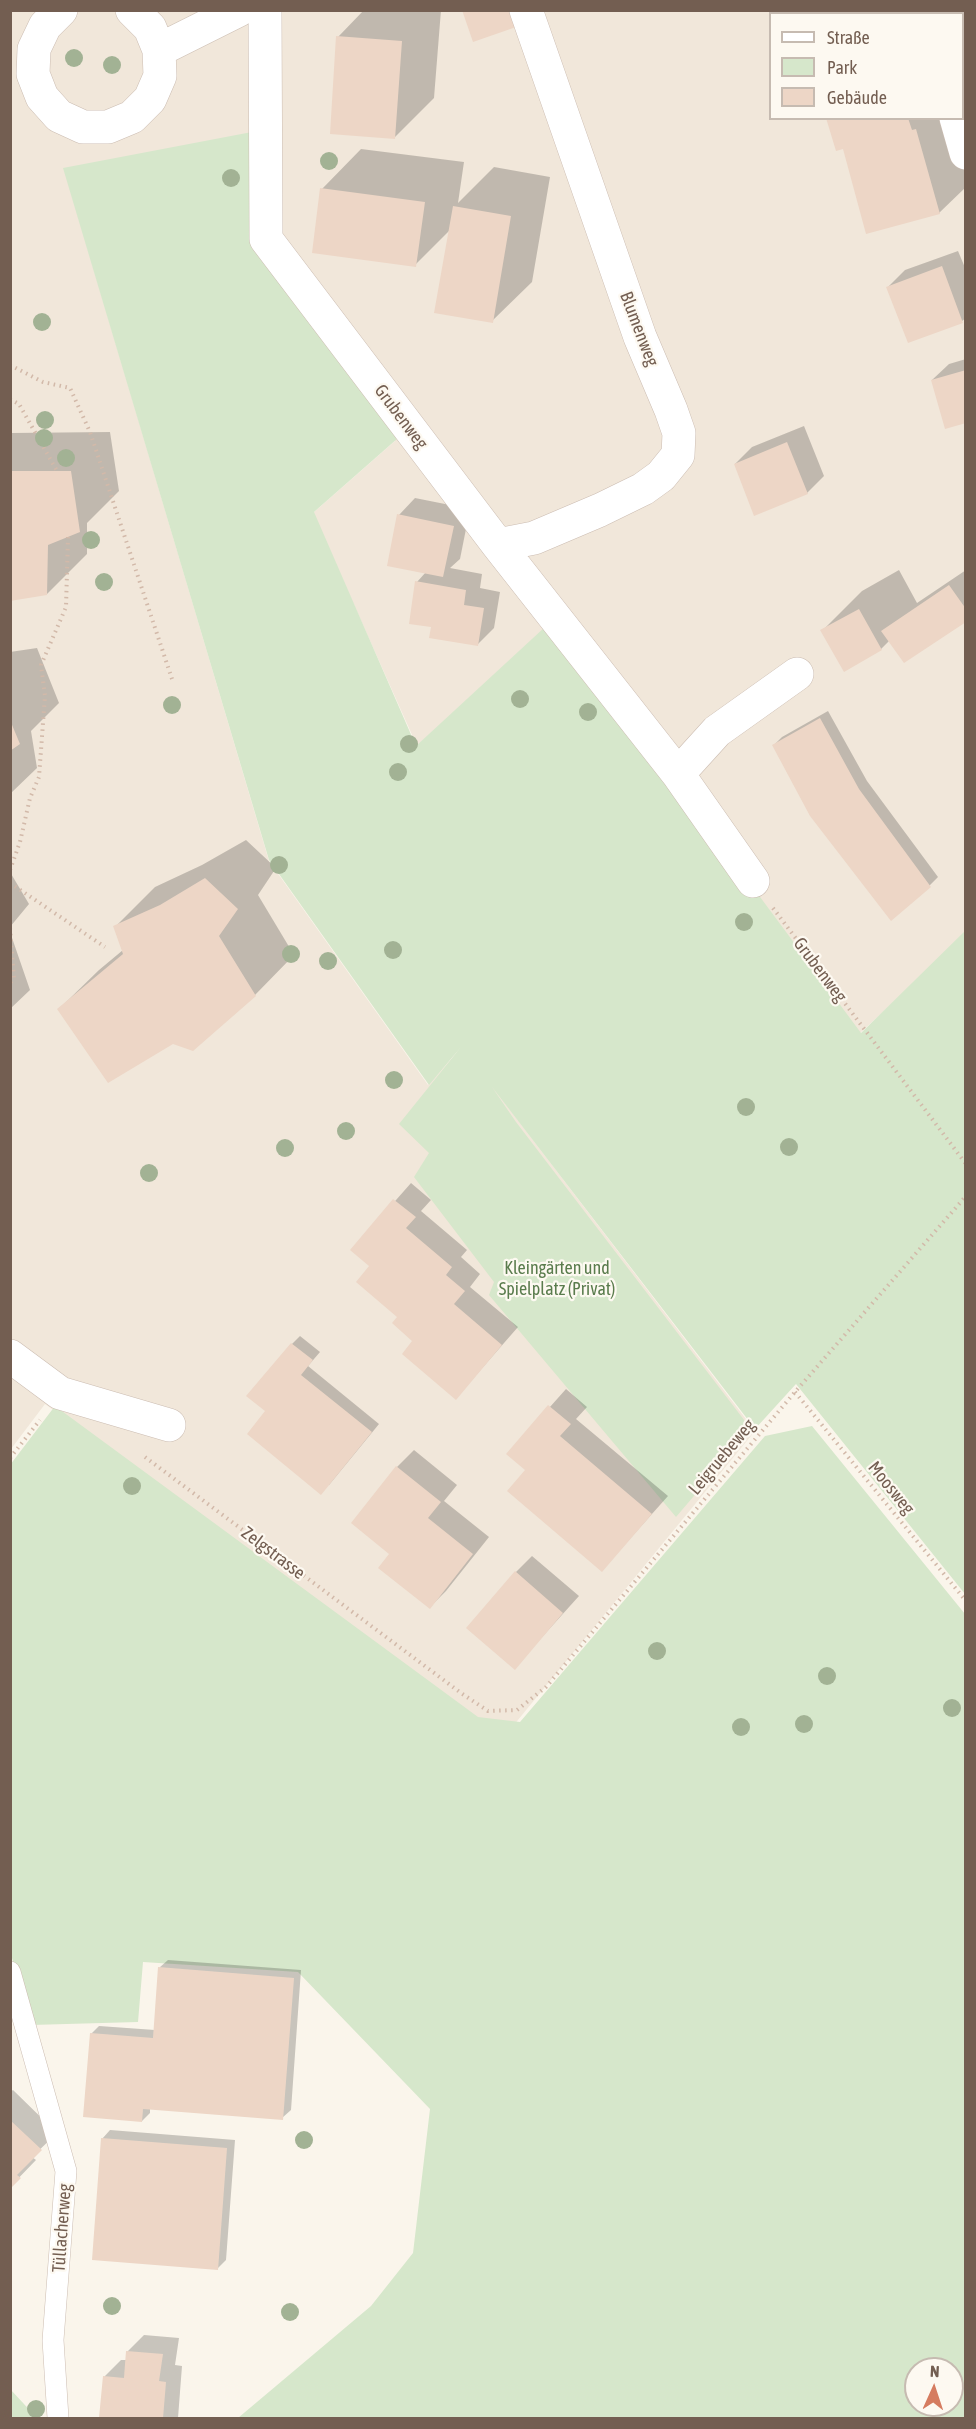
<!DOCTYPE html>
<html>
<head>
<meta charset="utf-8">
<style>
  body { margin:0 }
  #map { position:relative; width:976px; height:2429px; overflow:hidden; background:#faf5eb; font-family:"Asap Condensed",sans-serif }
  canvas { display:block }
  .frame { position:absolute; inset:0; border:12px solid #735e51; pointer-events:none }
  .legend { position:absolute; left:769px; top:12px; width:195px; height:108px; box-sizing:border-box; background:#fdf9f1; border:2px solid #c6bbb1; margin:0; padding:8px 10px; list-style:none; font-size:18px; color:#735e51 }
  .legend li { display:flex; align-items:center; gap:12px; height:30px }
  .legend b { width:30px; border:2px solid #c6bbb1 }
  .north { position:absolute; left:904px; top:2357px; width:60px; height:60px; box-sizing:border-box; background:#fdf9f1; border:2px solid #c6bbb1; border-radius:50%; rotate:3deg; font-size:16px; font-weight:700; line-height:24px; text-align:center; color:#735e51 }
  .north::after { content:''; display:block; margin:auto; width:21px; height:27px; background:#d57c60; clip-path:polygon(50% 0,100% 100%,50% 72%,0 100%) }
</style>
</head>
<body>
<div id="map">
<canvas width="976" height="2429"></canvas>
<div class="frame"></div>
<ul class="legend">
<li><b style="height:8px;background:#fff"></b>Straße</li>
<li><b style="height:16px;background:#d6e7cb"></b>Park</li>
<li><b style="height:16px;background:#edd6c6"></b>Gebäude</li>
</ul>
<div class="north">N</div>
</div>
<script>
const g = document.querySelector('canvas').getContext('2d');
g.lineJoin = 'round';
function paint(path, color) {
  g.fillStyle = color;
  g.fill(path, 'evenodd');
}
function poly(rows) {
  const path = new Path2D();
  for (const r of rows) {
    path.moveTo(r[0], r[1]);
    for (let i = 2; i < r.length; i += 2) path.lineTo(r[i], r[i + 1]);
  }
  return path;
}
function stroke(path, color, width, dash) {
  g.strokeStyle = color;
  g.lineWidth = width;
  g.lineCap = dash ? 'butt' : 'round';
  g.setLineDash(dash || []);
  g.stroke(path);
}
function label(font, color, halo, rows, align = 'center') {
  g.font = font + ' "Asap Condensed",sans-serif';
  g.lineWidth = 4.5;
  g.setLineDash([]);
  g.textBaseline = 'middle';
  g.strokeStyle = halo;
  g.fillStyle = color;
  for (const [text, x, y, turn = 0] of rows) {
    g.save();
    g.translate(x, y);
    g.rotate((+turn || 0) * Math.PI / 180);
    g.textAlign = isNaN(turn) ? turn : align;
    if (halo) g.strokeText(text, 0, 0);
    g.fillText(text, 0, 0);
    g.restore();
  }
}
paint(poly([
  [11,11,965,11,965,937,860,1033,539,634,417,746,313,513,395,441,223,199,64,169,269,861,428,1085,462,1047,755,1431,504,1737,45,1404,11,1449],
  [770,14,962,14,962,118,770,118]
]), '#f1e7da');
paint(poly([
  [252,132,256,245,397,439,314,512,416,746,545,627,674,781,861,1033,965,931,965,1594,796,1384,755,1429,492,1087,516,1122,751,1429,676,1517,489,1295,494,1282,414,1177,429,1153,399,1124,461,1047,429,1085,269,860,63,168],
  [55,1406,478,1717,520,1722,765,1436,812,1426,965,1614,965,2418,238,2418,371,2306,413,2253,430,2109,298,1972,143,1962,138,2022,31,2025,10,1951,10,1465],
  [916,2369,952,2369,952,2405,916,2405],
  [11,2390,37,2418,11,2418]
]), '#d6e7cb');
paint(poly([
  [364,10,441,10,434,98,395,137,338,37],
  [784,10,926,10,927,14,785,14],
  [827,118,962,118,966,125,966,187,939,213,844,147],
  [361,149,464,162,458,203,494,167,550,177,532,282,492,321,450,230,415,265,322,189],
  [958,251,966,270,966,318,962,321,888,287,905,270],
  [966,359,966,421,932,380,949,364],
  [804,426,824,476,807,493,735,464,752,447],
  [110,432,119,491,87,523,87,554,47,594,10,599,10,433],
  [415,498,470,509,460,559,450,568,482,574,480,588,500,592,494,628,478,644,433,626,417,582,426,572,399,515],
  [899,570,917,603,966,570,966,620,890,640,881,649,822,631,862,591],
  [37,648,59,703,31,731,37,768,10,794,10,652],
  [828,711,867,781,938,877,929,886,774,745,782,737],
  [246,840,276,868,258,895,294,955,255,995,59,1009,99,970,123,950,115,927,155,887,202,865],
  [10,872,29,904,10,927],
  [10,932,30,990,10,1009],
  [411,1183,431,1200,421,1211,467,1250,461,1257,480,1274,470,1287,518,1327,456,1398,399,1317,371,1266,352,1250],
  [300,1336,320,1352,308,1366,379,1424,329,1485,268,1411,292,1344],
  [566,1389,587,1407,576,1419,668,1496,602,1570,527,1470,508,1454],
  [414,1450,457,1485,444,1501,489,1537,446,1591,430,1607,391,1554,353,1523,397,1467],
  [532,1556,579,1596,515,1667,516,1572],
  [168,1960,301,1970,291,2110,282,2118,150,2108,150,2113,142,2121,91,2034,99,2026,155,2030,159,1968],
  [13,2090,57,2133,32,2157,36,2160,10,2187,10,2092],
  [110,2130,235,2140,226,2260,218,2268,102,2139],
  [144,2335,179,2338,175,2365,182,2366,178,2418,101,2418,104,2377,121,2360,127,2360,127,2352]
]), '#0003');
paint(poly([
  [462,10,513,10,519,26,473,42],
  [782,10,863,10,864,14,783,14],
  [336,36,402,41,395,139,330,134],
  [826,118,908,118,912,130,916,129,940,214,866,234,843,149,836,151],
  [320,188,425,202,416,267,312,253],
  [453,206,511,216,493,323,434,313],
  [942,266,963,323,908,343,886,287],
  [966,370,966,423,945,429,931,380],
  [787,442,808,494,754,516,734,464],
  [10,471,71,471,80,532,48,545,47,595,10,601],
  [397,514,454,526,443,577,387,566],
  [415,581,466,590,464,605,484,608,478,646,429,638,431,627,409,624],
  [949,585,966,609,966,622,904,663,881,631],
  [859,609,882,650,844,672,820,630],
  [820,718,859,789,931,887,891,921,810,816,772,745],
  [10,720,20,744,10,751],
  [205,878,238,909,219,936,256,996,193,1051,173,1044,108,1083,57,1009,123,954,113,926,160,905],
  [393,1199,416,1217,406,1228,452,1267,446,1275,465,1291,454,1304,502,1345,456,1400,402,1354,412,1341,392,1323,397,1317,356,1282,369,1266,350,1250],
  [291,1343,313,1360,301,1375,372,1432,321,1495,247,1434,265,1411,246,1396],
  [548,1405,571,1424,560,1436,652,1514,602,1572,507,1491,525,1470,506,1454],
  [396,1466,441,1502,428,1518,473,1554,430,1609,378,1568,389,1554,351,1523],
  [515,1571,563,1613,515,1670,466,1628],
  [158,1967,294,1978,283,2120,143,2109,142,2122,83,2117,90,2033,153,2038],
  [10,2120,42,2150,17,2175,21,2178,10,2189],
  [101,2138,227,2148,218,2270,92,2260],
  [126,2351,163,2354,159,2381,166,2382,163,2418,99,2418,103,2376,124,2378]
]), '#edd6c6');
const service = poly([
  [10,1972,66,2171,53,2340,58,2418]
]);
const minor = poly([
  [265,10,266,239,498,545,678,774,753,881],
  [931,10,932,14],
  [956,118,966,153],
  [498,545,534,538,600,510,643,489,661,476,678,455,679,433,671,410,640,337,526,10],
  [678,774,717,731,797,674],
  [10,1356,60,1393,169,1425]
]);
const tertiary = poly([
  [61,10,45,26,34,49,33,74,42,97,59,116,83,127,108,127,132,117,150,99,160,76,159,50,150,28,132,10],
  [159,50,239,10]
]);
stroke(service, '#ccbdb2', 22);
stroke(minor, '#ccbdb2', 34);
stroke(tertiary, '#ccbdb2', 34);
stroke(poly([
  [10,365,43,382,70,388,90,432,172,679],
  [10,399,19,404,57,471],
  [10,870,20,842,30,798,39,777,45,696,41,665,66,607,68,537],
  [10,883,105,947],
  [773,908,966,1164],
  [10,928,14,978,10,983],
  [795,1392,966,1601],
  [145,1457,461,1693,488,1711,517,1710,546,1687,795,1392,966,1196],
  [10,1458,40,1420]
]), '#d2b9a9', 4, [1.5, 4.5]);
stroke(service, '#fff', 21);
stroke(minor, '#fff', 33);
stroke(tertiary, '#fff', 33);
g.fillStyle = '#a2b294';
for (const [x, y] of [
  [74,58],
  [112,65],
  [329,161],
  [231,178],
  [42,322],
  [45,420],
  [44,438],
  [66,458],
  [91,540],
  [104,582],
  [520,699],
  [172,705],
  [588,712],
  [409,744],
  [398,772],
  [279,865],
  [744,922],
  [393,950],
  [291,954],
  [328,961],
  [394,1080],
  [746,1107],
  [346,1131],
  [789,1147],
  [285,1148],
  [149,1173],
  [132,1486],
  [657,1651],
  [827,1676],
  [952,1708],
  [804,1724],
  [741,1727],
  [304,2140],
  [112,2306],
  [290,2312],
  [36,2409]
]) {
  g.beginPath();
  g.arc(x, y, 9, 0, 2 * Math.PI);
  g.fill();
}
label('18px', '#735e51', '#fdf9f1', [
  ["Blumenweg",639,329,69],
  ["Grubenweg",401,417,53],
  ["Grubenweg",820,970,53],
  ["Leigruebeweg",722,1457,-50],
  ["Moosweg",891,1488,51],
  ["Zelgstrasse",273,1553,37],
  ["Tüllacherweg",62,2228,-86]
]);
label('18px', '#5a7c4d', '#fdf9f1', [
  ["Kleingärten und",557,1268],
  ["Spielplatz (Privat)",557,1289]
]);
</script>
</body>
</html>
